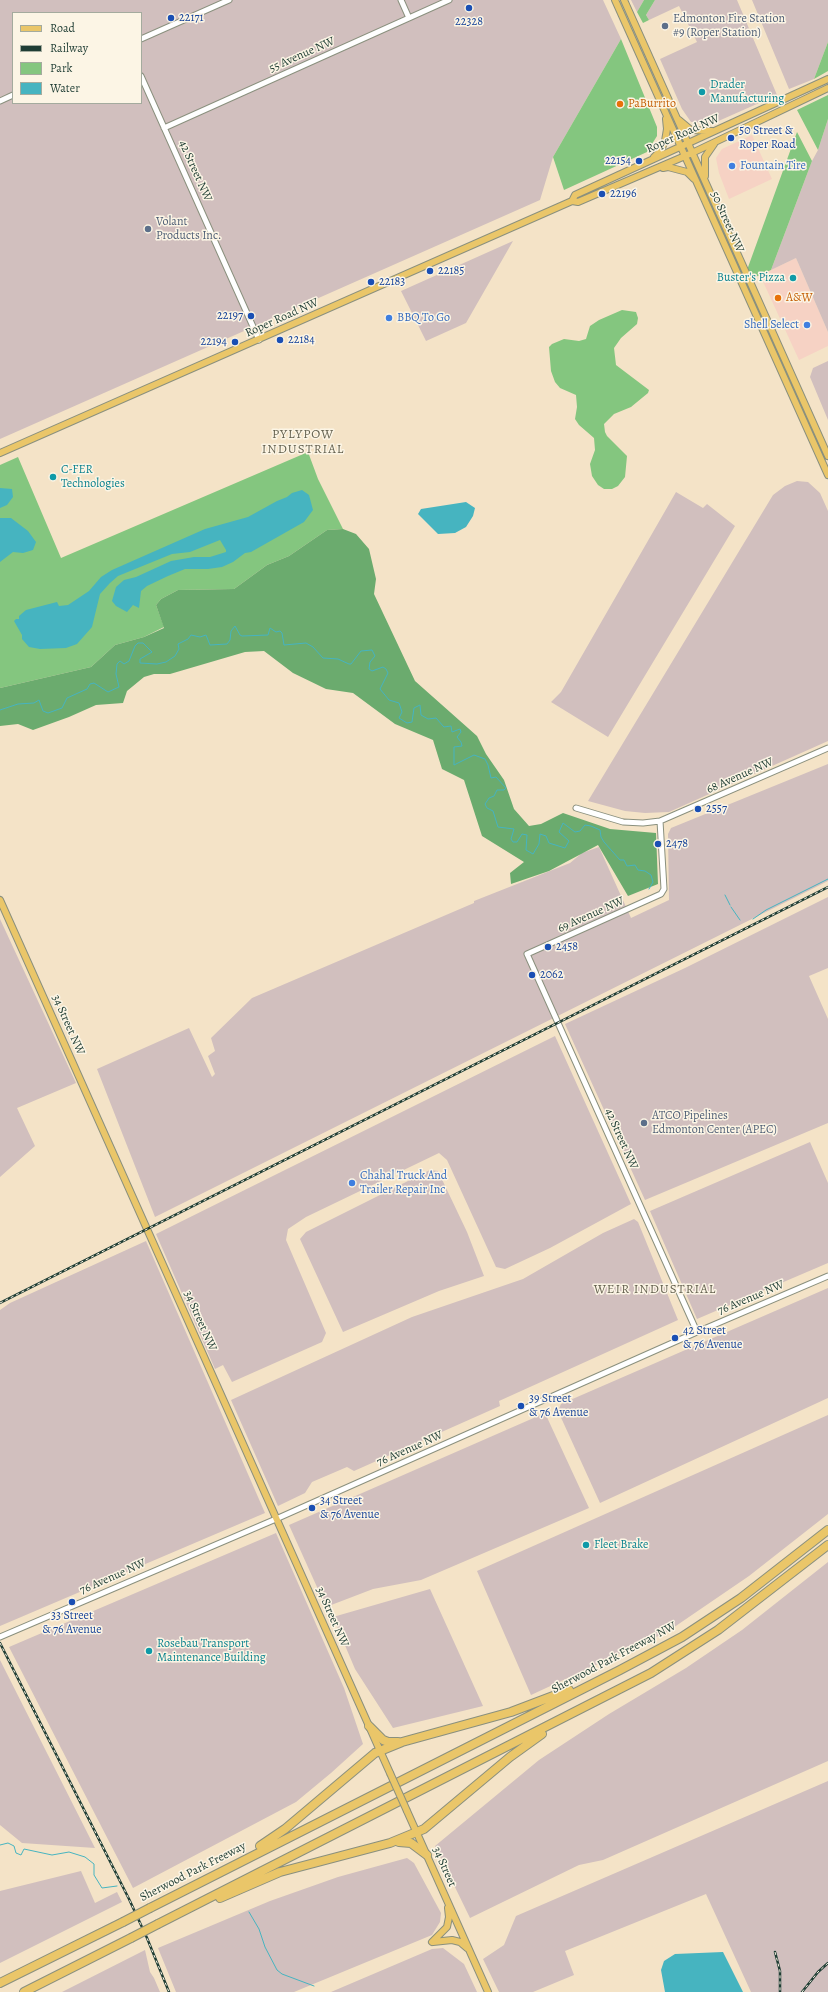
<!DOCTYPE html>
<html>
<head>
<meta charset="utf-8">
<style>
  body { margin:0 }
  #map { position:relative; width:828px; height:1992px; overflow:hidden; background:#f4e3c7; font-family:Alegreya,serif }
  canvas { display:block }
  .legend { position:absolute; left:12px; top:12px; width:130px; height:92px; box-sizing:border-box; background:#fcf5e5; border:1px solid #a4ab9e; margin:0; padding:5px 7px; list-style:none; font-size:12px; color:#1f3d34 }
  .legend li { display:flex; align-items:center; gap:8px; height:20px }
  .legend b { width:20px; border:1px solid #a4ab9e }
</style>
</head>
<body>
<div id="map">
<canvas width="828" height="1992"></canvas>
<ul class="legend">
<li><b style="height:5px;background:#eac669"></b>Road</li>
<li><b style="height:5px;background:#1f3d34"></b>Railway</li>
<li><b style="height:11px;background:#84c67f"></b>Park</li>
<li><b style="height:11px;background:#46b4c0"></b>Water</li>
</ul>
</div>
<script>
const g = document.querySelector('canvas').getContext('2d');
g.lineJoin = 'round';
function paint(path, color) {
  g.fillStyle = color;
  g.fill(path, 'evenodd');
}
function poly(rows) {
  const path = new Path2D();
  for (const r of rows) {
    path.moveTo(r[0], r[1]);
    for (let i = 2; i < r.length; i += 2) path.lineTo(r[i], r[i + 1]);
  }
  return path;
}
function stroke(path, color, width, dash) {
  g.strokeStyle = color;
  g.lineWidth = width;
  g.lineCap = dash ? 'butt' : 'round';
  g.setLineDash(dash || []);
  g.stroke(path);
}
function label(font, color, halo, rows, align = 'center') {
  g.font = font + ' Alegreya,serif';
  g.lineWidth = 3;
  g.setLineDash([]);
  g.textBaseline = 'middle';
  g.strokeStyle = halo;
  g.fillStyle = color;
  for (const [text, x, y, turn = 0] of rows) {
    g.save();
    g.translate(x, y);
    g.rotate((+turn || 0) * Math.PI / 180);
    g.textAlign = isNaN(turn) ? turn : align;
    if (halo) g.strokeText(text, 0, 0);
    g.fillText(text, 0, 0);
    g.restore();
  }
}
paint(poly([
  [752,135,772,179,729,199,719,173,716,158,722,149],
  [796,258,828,332,828,346,799,360,760,275]
]), '#f6d2c4');
paint(poly([
  [0,0,603,0,621,39,553,157,540,200,0,439],
  [13,13,141,13,141,103,13,103],
  [631,0,644,0,637,12],
  [655,0,737,0,777,95,714,123,691,122,682,109,660,59,697,42,679,6,649,20,646,15],
  [752,0,828,0,828,42,814,79,789,89],
  [828,119,828,332,796,258,771,270,812,161,818,150],
  [513,241,466,323,426,341,401,291],
  [828,361,828,420,810,377,813,368],
  [797,481,808,482,820,493,828,511,828,741,669,812,645,813,625,811,588,801,773,495,785,486],
  [676,492,703,508,707,504,735,526,608,737,551,702,561,692],
  [828,764,828,881,155,1217,97,1069,189,1028,212,1077,215,1074,208,1056,215,1051,211,1038,252,998,474,903,474,901,570,863,582,853,599,847,631,918,669,900,668,834,671,828],
  [828,897,828,968,809,976,828,1019,828,1123,645,1200,565,1024,685,968],
  [0,919,76,1083,17,1108,35,1146,0,1177],
  [555,1036,631,1204,550,1248,505,1269,496,1267,447,1160,439,1153,306,1217,288,1229,286,1240,326,1333,322,1342,232,1382,223,1365,215,1369,156,1234],
  [810,1142,828,1183,828,1263,697,1319,650,1211],
  [430,1170,438,1171,467,1232,484,1276,439,1291,343,1332,300,1239,306,1232],
  [634,1219,638,1222,678,1320,499,1401,500,1406,354,1471,347,1467,312,1482,305,1493,278,1506,231,1400,412,1317,523,1279,603,1233],
  [146,1241,265,1513,0,1626,0,1310,10,1303],
  [828,1288,828,1398,600,1503,558,1411,561,1404],
  [545,1413,589,1508,421,1580,373,1589,326,1607,289,1525],
  [828,1415,828,1514,749,1576,667,1632,531,1695,477,1571],
  [276,1533,344,1688,363,1744,331,1773,296,1802,133,1888,9,1647],
  [828,1562,828,1761,603,1860,579,1865,470,1918,435,1846,539,1760,609,1714,686,1668,742,1630],
  [430,1589,483,1706,393,1728,355,1669,333,1617],
  [0,1660,95,1848,22,1843,0,1825],
  [828,1781,828,1992,751,1992,706,1894,565,1951,574,1975,533,1992,499,1992,483,1959,504,1945,516,1916],
  [407,1858,414,1863,441,1913,440,1922,432,1935,294,1992,176,1992,158,1948,270,1901,338,1877],
  [81,1871,95,1903,117,1892,122,1902,0,1963,0,1891],
  [443,1948,464,1964,477,1992,331,1992,432,1949],
  [145,1950,150,1972,154,1978,160,1992,62,1992]
]), '#d1bfbe');
paint(poly([
  [644,0,655,0,646,15,649,20,643,23,637,12],
  [621,39,657,127,657,136,647,152,564,190,553,157],
  [828,42,828,71,814,79],
  [828,95,828,119,818,150,797,110],
  [797,132,812,161,771,270,751,279,747,270],
  [622,310,636,312,638,318,637,324,621,338,614,348,616,365,649,390,648,393,631,407,614,414,604,424,605,432,607,436,627,456,625,477,618,486,612,489,604,489,598,485,592,476,590,464,595,450,594,438,579,425,575,419,577,407,576,395,560,388,555,382,551,371,549,347,552,344,564,339,579,341,586,339,590,326,599,320],
  [308,452,318,479,343,529,327,530,289,556,267,565,234,589,178,590,161,599,156,605,164,627,144,637,115,645,91,667,0,688,0,465,18,457,61,558]
]), '#84c67f');
paint(poly([
  [343,529,356,534,369,549,376,579,374,594,415,681,477,736,486,754,504,780,514,809,529,826,541,824,563,813,610,829,656,833,658,884,628,896,598,845,549,871,511,884,510,873,524,862,482,836,464,780,442,769,433,740,395,724,353,693,326,689,293,673,264,651,245,652,170,674,154,674,144,677,127,691,123,703,96,705,69,717,33,730,18,724,0,726,0,688,91,667,115,645,144,637,164,628,156,605,161,599,178,590,234,589,267,565,289,556,327,530]
]), '#6bab6e');
paint(poly([
  [0,488,12,489,13,497,7,505,0,508],
  [302,490,309,495,313,510,304,522,251,552,245,553,233,562,222,567,208,569,185,569,168,576,147,586,141,591,139,608,133,605,127,612,116,606,112,601,116,587,124,580,136,577,171,561,194,557,210,557,226,552,226,550,220,540,190,552,172,554,118,576,110,583,100,594,92,627,77,644,66,648,40,649,29,647,22,639,22,635,14,621,16,619,19,619,19,616,26,610,57,602,59,606,68,605,89,591,101,577,112,570,205,529,248,517,277,501,287,497,292,493],
  [466,502,475,508,473,516,466,527,455,533,438,534,418,514,421,509],
  [0,518,11,518,28,531,36,542,33,550,23,553,13,552,0,562],
  [723,1952,743,1992,665,1992,661,1970,664,1961,675,1954]
]), '#46b4c0');
stroke(poly([
  [0,710,18,704,34,703,39,700,43,711,48,713,62,708,67,698,87,689,90,684,94,683,108,692,119,687,116,674,117,664,120,661,124,664,129,661,135,646,138,643,143,643,152,652,140,659,140,663,157,664,166,662,175,656,179,649,178,644,188,639,191,635,200,637,206,635,210,645,227,644,230,640,231,631,235,626,240,635,242,636,268,635,270,628,276,632,280,631,282,633,284,645,306,643,313,647,323,658,338,659,349,664,351,664,361,651,372,650,375,656,370,662,369,669,372,671,383,667,386,669,388,673,380,689,389,700,399,703,402,712,399,718,407,723,412,722,414,708,420,705,421,715,428,719,436,718,444,727,451,726,452,732,460,729,461,732,457,737,461,742,462,746,454,747,454,765,474,755,485,759,488,765,491,778,496,777,506,788,504,790,497,790,494,796,489,798,485,804,487,808,493,811,498,827,514,829,511,839,513,842,517,842,522,834,527,835,526,850,533,854,539,844,540,834,546,836,549,843,565,848,569,841,559,832,563,823,575,832,580,831,585,825,591,826,600,830,601,837,604,842,620,860,624,860,627,866,635,865,638,870,645,871,651,875,653,882,649,889],
  [725,895,730,905],
  [731,907,740,920],
  [753,919,766,910,828,879],
  [0,1845,8,1843,14,1846,16,1853,21,1855,24,1849,52,1855,69,1852,85,1857,94,1864,94,1875,102,1888,117,1886],
  [249,1912,259,1929,265,1947,277,1970,282,1974,314,1986]
]), '#46b4c0', 1);
const minor = poly([
  [401,0,409,18],
  [141,39,229,0],
  [141,76,259,340],
  [0,101,13,95],
  [164,128,449,0],
  [576,808,623,822,643,823,660,821,828,748],
  [660,821,664,889,661,894,527,954,697,1332],
  [0,1637,276,1519,697,1332,828,1276]
]);
const major = poly([
  [615,0,828,475],
  [624,0,828,456],
  [679,120,691,130,712,131],
  [654,157,661,150,665,141,667,129,666,119],
  [663,168,668,167,687,172,694,179],
  [705,176,705,157,714,144],
  [572,201,575,195,828,79],
  [0,453,572,201,578,202,692,153,828,88],
  [0,900,390,1773],
  [407,1811,488,1992],
  [432,1942,447,1927,449,1917,448,1908],
  [433,1942,452,1940,460,1942,467,1948]
]);
const highway = poly([
  [369,1726,383,1740,388,1742,398,1742],
  [399,1842,411,1843,427,1855],
  [260,1846,285,1829,375,1753,402,1742,511,1712,569,1690],
  [220,1898,280,1872,390,1843,424,1829,510,1757,542,1734],
  [150,1908,620,1670,682,1637,741,1598,828,1530],
  [158,1924,651,1673,718,1630,828,1545],
  [0,1983,123,1922],
  [24,1992,131,1938]
]);
stroke(minor, '#8a907e', 7);
stroke(major, '#8a907e', 8);
stroke(highway, '#8a907e', 10);
stroke(minor, '#fff', 5);
stroke(major, '#eac669', 6);
stroke(highway, '#eac669', 8);
const rail = poly([
  [0,1303,828,887],
  [0,1643,129,1899,147,1938,169,1992],
  [775,1952,780,1971,780,1992],
  [802,1992,818,1972,828,1963]
]);
stroke(rail, '#1f3d34', 2.5);
stroke(rail, '#fcf5e5', 1, [3]);
const majorBridge = poly([
  [390,1773,407,1811]
]);
const highwayBridge = poly([
  [123,1922,150,1908],
  [131,1938,158,1924]
]);
stroke(majorBridge, '#8a907e', 8, []);
stroke(highwayBridge, '#8a907e', 10, []);
stroke(majorBridge, '#eac669', 6);
stroke(highwayBridge, '#eac669', 8);
for (const [x, y, r, color] of [
  [469,8,4,"#1a4fb4"],
  [171,18,4,"#1a4fb4"],
  [665,26,4,"#5c6f8a"],
  [702,92,4,"#0f9aa8"],
  [620,104,4,"#e8710a"],
  [731,138,4,"#1a4fb4"],
  [639,161,4,"#1a4fb4"],
  [732,166,4,"#3f7fe0"],
  [602,194,4,"#1a4fb4"],
  [148,229,4,"#5c6f8a"],
  [430,271,4,"#1a4fb4"],
  [793,278,4,"#0f9aa8"],
  [371,282,4,"#1a4fb4"],
  [778,298,4,"#e8710a"],
  [251,316,4,"#1a4fb4"],
  [389,318,4,"#3f7fe0"],
  [807,325,4,"#3f7fe0"],
  [280,340,4,"#1a4fb4"],
  [235,342,4,"#1a4fb4"],
  [53,477,4,"#0f9aa8"],
  [698,809,4,"#1a4fb4"],
  [658,844,4,"#1a4fb4"],
  [548,947,4,"#1a4fb4"],
  [532,975,4,"#1a4fb4"],
  [644,1123,4,"#5c6f8a"],
  [352,1183,4,"#3f7fe0"],
  [675,1338,4,"#1a4fb4"],
  [521,1406,4,"#1a4fb4"],
  [312,1508,4,"#1a4fb4"],
  [586,1545,4,"#0f9aa8"],
  [72,1602,4,"#1a4fb4"],
  [149,1651,4,"#0f9aa8"]
]) {
  const dot = new Path2D();
  dot.arc(x, y, r, 0, 2 * Math.PI);
  g.fillStyle = color;
  g.fill(dot);
  stroke(dot, '#fcf5e5', 1.5);
}
label('12px', '#164399', '#fcf5e5', [
  ["22171",179,18],
  ["22328",469,22,"center"],
  ["50 Street &",739,131],
  ["Roper Road",739,145],
  ["22154",631,161,"right"],
  ["22196",610,194],
  ["22185",438,271],
  ["22183",379,282],
  ["22197",243,316,"right"],
  ["22184",288,340],
  ["22194",227,342,"right"],
  ["2557",706,809],
  ["2478",666,844],
  ["2458",556,947],
  ["2062",540,975],
  ["42 Street",683,1331],
  ["& 76 Avenue",683,1345],
  ["39 Street",529,1399],
  ["& 76 Avenue",529,1413],
  ["34 Street",320,1501],
  ["& 76 Avenue",320,1515],
  ["33 Street",72,1616,"center"],
  ["& 76 Avenue",72,1630,"center"]
], 'left');
label('12px', '#4e5e75', '#fcf5e5', [
  ["Edmonton Fire Station",673,19],
  ["#9 (Roper Station)",673,33],
  ["Volant",156,222],
  ["Products Inc.",156,236],
  ["ATCO Pipelines",652,1116],
  ["Edmonton Center (APEC)",652,1130]
], 'left');
label('12px', '#1f3d34', '#fcf5e5', [
  ["55 Avenue NW",302,55,-24],
  ["Roper Road NW",683,134,-24],
  ["42 Street NW",195,171,66],
  ["50 Street NW",727,222,66],
  ["Roper Road NW",282,318,-24],
  ["68 Avenue NW",740,776,-24],
  ["69 Avenue NW",591,915,-24],
  ["34 Street NW",68,1025,66],
  ["42 Street NW",621,1139,66],
  ["76 Avenue NW",751,1298,-23],
  ["34 Street NW",200,1321,66],
  ["76 Avenue NW",410,1449,-24],
  ["76 Avenue NW",113,1577,-24],
  ["34 Street NW",332,1617,66],
  ["Sherwood Park Freeway NW",614,1658,-28],
  ["34 Street",444,1867,66],
  ["Sherwood Park Freeway",193,1872,-27]
]);
label('12px', '#0d838f', '#fcf5e5', [
  ["Drader",710,85],
  ["Manufacturing",710,99],
  ["Buster's Pizza",785,278,"right"],
  ["C-FER",61,470],
  ["Technologies",61,484],
  ["Fleet Brake",594,1545],
  ["Rosebau Transport",157,1644],
  ["Maintenance Building",157,1658]
], 'left');
label('12px', '#c56008', '#fcf5e5', [
  ["PaBurrito",628,104],
  ["A&W",786,298]
], 'left');
label('12px', '#366cbe', '#fcf5e5', [
  ["Fountain Tire",740,166],
  ["BBQ To Go",397,318],
  ["Shell Select",799,325,"right"],
  ["Chahal Truck And",360,1176],
  ["Trailer Repair Inc",360,1190]
], 'left');
g.letterSpacing = '1px';
label('13px', '#656250', '#fcf5e5', [
  ["PYLYPOW",303,435],
  ["INDUSTRIAL",303,450],
  ["WEIR INDUSTRIAL",655,1290]
]);
g.letterSpacing = '0px';
</script>
</body>
</html>
